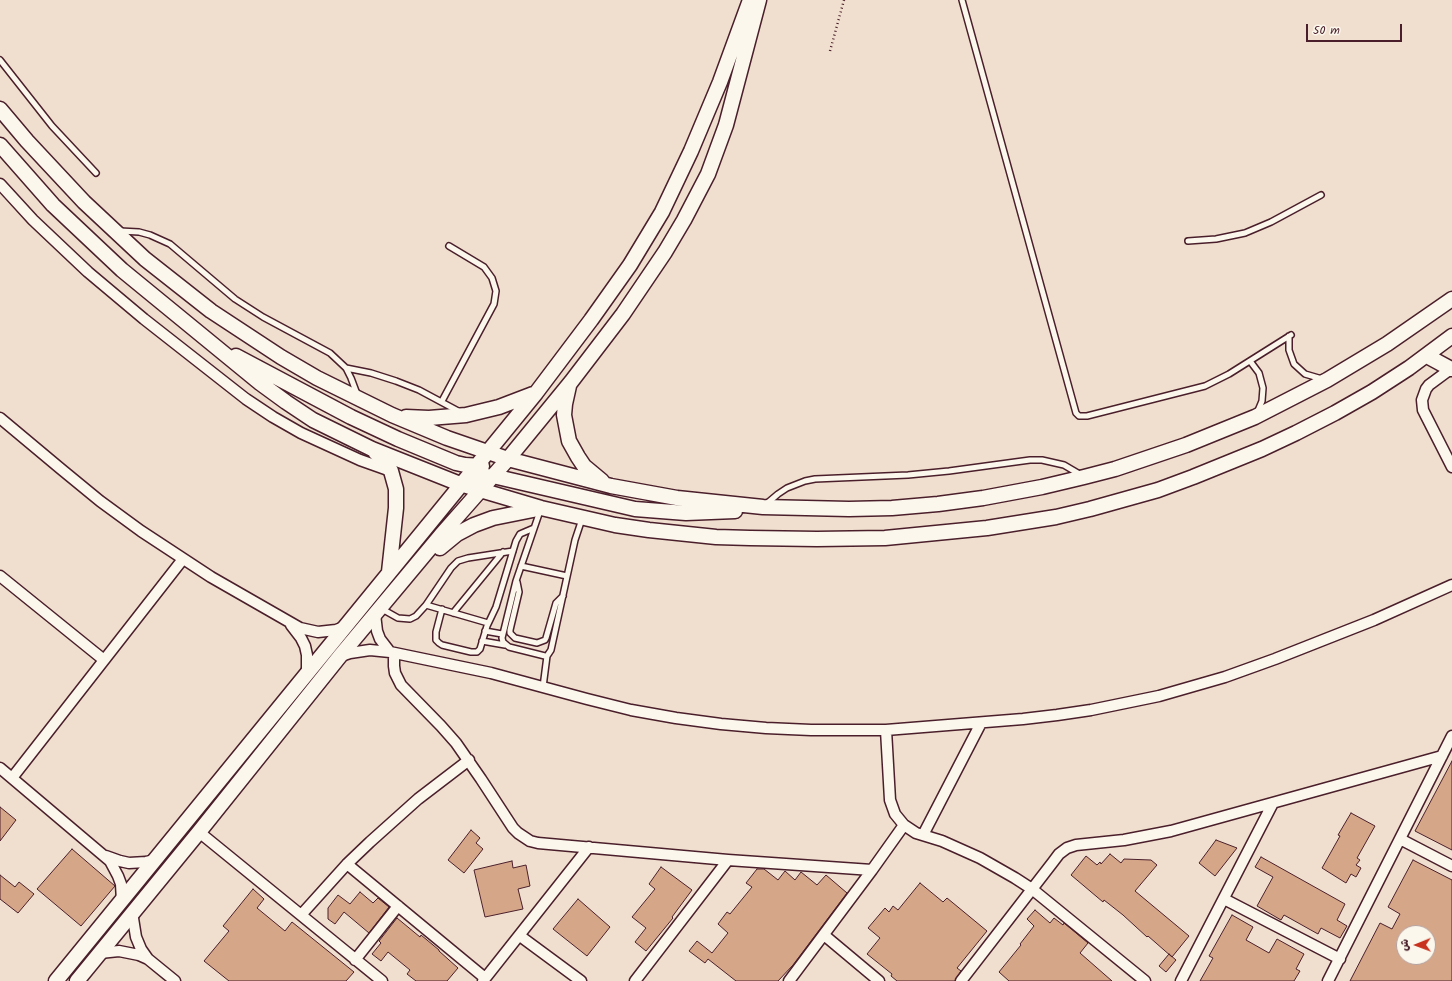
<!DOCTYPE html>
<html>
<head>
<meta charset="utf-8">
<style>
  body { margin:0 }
  #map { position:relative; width:1452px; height:981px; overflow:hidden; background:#f0dfce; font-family:Kalam,"Playpen Sans Arabic",sans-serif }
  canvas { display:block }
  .north { position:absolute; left:1396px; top:925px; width:40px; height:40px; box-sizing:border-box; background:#fbf7ec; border:1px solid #b4a19f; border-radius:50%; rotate:269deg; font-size:11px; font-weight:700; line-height:16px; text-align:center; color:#4a1f2b }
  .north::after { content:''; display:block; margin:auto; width:14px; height:18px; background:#c8321e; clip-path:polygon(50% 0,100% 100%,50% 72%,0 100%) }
  .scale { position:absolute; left:1306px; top:24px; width:96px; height:18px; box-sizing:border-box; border:2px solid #4a1f2b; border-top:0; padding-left:5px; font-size:12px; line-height:14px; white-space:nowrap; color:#4a1f2b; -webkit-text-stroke:3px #fbf7ec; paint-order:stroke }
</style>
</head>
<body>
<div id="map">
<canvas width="1452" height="981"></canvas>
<div class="north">ش</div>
<div class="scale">50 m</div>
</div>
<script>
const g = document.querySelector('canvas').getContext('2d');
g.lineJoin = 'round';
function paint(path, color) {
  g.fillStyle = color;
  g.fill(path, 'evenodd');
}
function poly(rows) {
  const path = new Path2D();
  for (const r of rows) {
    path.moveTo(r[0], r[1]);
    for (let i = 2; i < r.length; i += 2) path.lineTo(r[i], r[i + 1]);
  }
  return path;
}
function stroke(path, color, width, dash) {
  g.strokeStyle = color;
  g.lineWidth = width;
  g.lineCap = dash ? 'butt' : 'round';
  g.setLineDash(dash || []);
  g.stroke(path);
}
const building = poly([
  [1452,761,1452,850,1415,831,1452,761],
  [0,807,16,820,0,841,0,807],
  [1351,813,1375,826,1357,858,1360,860,1356,865,1361,868,1356,877,1351,874,1346,883,1322,868,1340,836,1338,835,1351,813],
  [471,830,480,838,476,843,483,849,464,873,448,860,471,830],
  [1216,840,1237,848,1215,876,1199,863,1216,840],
  [72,849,115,886,81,926,37,889,72,849],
  [1110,854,1121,863,1124,859,1151,860,1157,865,1135,891,1189,936,1172,957,1148,936,1147,937,1123,915,1104,900,1103,902,1071,875,1086,856,1097,865,1100,862,1101,864,1110,854],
  [1261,857,1345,904,1337,920,1347,926,1340,938,1321,928,1318,934,1284,915,1281,920,1257,906,1273,877,1255,867,1261,857],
  [1413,860,1452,880,1452,981,1350,981,1380,923,1392,929,1400,914,1388,907,1413,860],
  [1404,933,1428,933,1428,957,1404,957,1404,933],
  [512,861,513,868,526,865,530,886,518,889,523,909,485,917,474,870,512,861],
  [661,867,692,890,672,917,673,918,646,951,635,942,646,928,632,917,655,889,649,884,661,867],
  [757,869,764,869,778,880,785,871,795,880,801,872,817,885,826,875,847,893,793,965,778,981,736,981,708,959,705,963,689,951,697,941,712,953,728,933,718,924,727,912,730,914,752,887,746,883,757,869],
  [0,875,15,887,19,882,34,894,18,913,0,899,0,875],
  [920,883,943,902,947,898,987,931,957,968,961,971,955,981,897,981,891,976,892,974,867,954,880,938,868,928,885,908,889,912,893,906,898,910,920,883],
  [253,889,264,899,257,908,285,931,292,922,354,972,346,981,229,981,204,961,229,931,223,926,253,889],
  [360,892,373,903,378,898,389,907,369,933,344,912,335,924,328,919,328,908,338,895,350,904,360,892],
  [578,899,610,927,587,956,553,929,578,899],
  [1035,910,1050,923,1054,918,1063,925,1064,923,1088,943,1080,953,1112,981,1009,981,999,972,1021,945,1020,944,1034,926,1027,919,1035,910],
  [1232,915,1253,927,1246,940,1269,953,1277,939,1304,954,1296,969,1300,971,1294,981,1200,981,1213,958,1209,956,1232,915],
  [397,918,420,937,421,935,439,950,439,951,458,968,447,981,416,981,407,974,410,970,388,952,381,961,372,954,381,943,379,941,397,918],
  [1169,954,1176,960,1166,972,1159,966,1169,954]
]);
paint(building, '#d6a688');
stroke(building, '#4a1f2b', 1);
const lane = poly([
  [962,0,1076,413,1079,416,1087,416,1205,386,1229,374,1291,335],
  [0,60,52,126,96,173],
  [120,231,139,232,150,235,170,244,235,299,263,317,330,353,346,368,351,378,357,394],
  [1188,241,1216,239,1245,233,1271,222,1321,195],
  [1289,336,1289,350,1294,364,1305,374,1322,379],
  [1250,361,1259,373,1263,388,1262,401,1257,413],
  [346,368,371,373,396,381,419,390,460,412],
  [442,401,494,304,496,291,492,278,484,267,449,246],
  [765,505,778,494,787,488,805,481,815,479,908,475,949,471,1030,460,1042,460,1064,465,1081,475],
  [540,511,516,581,502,638,503,642,509,647,545,656,547,656,551,650,575,540,582,519],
  [521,566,567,576],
  [517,582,519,592,510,630,510,633,515,638,537,643,545,640,546,638,556,603,563,596],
  [426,605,488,623],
  [382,609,398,618,410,619,416,616,426,605,451,568,458,561,468,558,513,551],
  [442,609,436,632,436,640,439,643,442,645,471,652,477,652,480,649,487,626,496,607,516,541,520,534,534,528],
  [453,613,503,552],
  [485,631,502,634],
  [482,641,505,645],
  [543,687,547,656]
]);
const street = poly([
  [0,184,33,220,88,272,144,319,246,399,273,417,301,433,360,460,391,471],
  [1452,368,1429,385,1426,389,1422,400,1423,410,1452,467],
  [0,418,61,469,100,501,141,531,211,577,300,628,318,632,336,630,344,627],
  [0,576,104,660],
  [375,614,377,631,380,639,390,652],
  [291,625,301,638,305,646,307,655,307,671],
  [394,653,394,666,395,673,401,685,441,726,456,743,481,779,513,828,518,833,530,841,538,843,728,860,872,870],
  [341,656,350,653,370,650,390,652,491,673,587,699,631,710,676,718,721,724,766,728,811,730,886,730,1023,719,1057,715,1091,710,1159,696,1225,677,1275,659,1374,620,1452,585],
  [886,730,890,800,895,814,904,825,916,833,942,841,980,858,1015,878,1032,889,1145,981],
  [0,768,110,861,118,876,121,884,122,901],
  [12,778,183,559],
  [199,832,382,981],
  [923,835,981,723],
  [1400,839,1452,866],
  [106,856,120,861,129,863,146,862,155,860],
  [347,864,485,978],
  [1224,899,1340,959],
  [132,912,136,937,141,949,148,959],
  [301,915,347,864,370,842,418,799,469,760],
  [824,935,879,981],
  [520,936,581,981],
  [100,953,119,951,139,955,148,959,175,981],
  [355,960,398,906],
  [483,981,589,847],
  [635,981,728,860],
  [789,981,872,870,904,825],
  [961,981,1053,862,1059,854,1067,848,1076,845,1124,840,1171,831,1442,756],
  [1181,981,1273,803],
  [1328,981,1452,736]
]);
const secondary = poly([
  [0,109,27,141,84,202,145,259,211,311,281,357,317,378,392,415,447,438,508,459,611,486,677,498,763,507,849,509,892,508,938,504,983,498,1042,487,1084,477,1115,469,1186,445,1255,417,1327,380,1387,344,1452,299],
  [0,145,53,205,122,270,260,383,286,402,313,420,372,449,460,484,541,508,615,525,649,530,716,537,750,538,817,539,885,538,987,528,1056,517,1090,509,1158,490,1193,477,1262,449,1296,433,1335,413,1372,392,1409,368,1452,336],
  [236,356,351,417,398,439,456,463,465,465,482,466],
  [1427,356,1451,369],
  [569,386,565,404,564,415,569,441,578,457,584,466,602,481],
  [406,417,429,418,466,415,499,407,533,394],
  [375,452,385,463,391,471,396,489,396,508,389,572],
  [461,484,479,477,493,476,635,509,686,513,735,511],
  [440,548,457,534,474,525,493,518,538,509],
  [56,981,536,393,591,320,630,265,662,212,691,151,720,82,750,0],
  [77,981,199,832,340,656,441,535,508,459,571,382,623,314,665,252,684,220,708,174,726,125,759,0]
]);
stroke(lane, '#4a1f2b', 8);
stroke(street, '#4a1f2b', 13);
stroke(secondary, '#4a1f2b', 17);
stroke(poly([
  [830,51,844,0]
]), '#4a1f2b', 2.5, [1, 3]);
stroke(lane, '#fbf7ec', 5);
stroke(street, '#fbf7ec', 10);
stroke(secondary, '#fbf7ec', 14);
</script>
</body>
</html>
